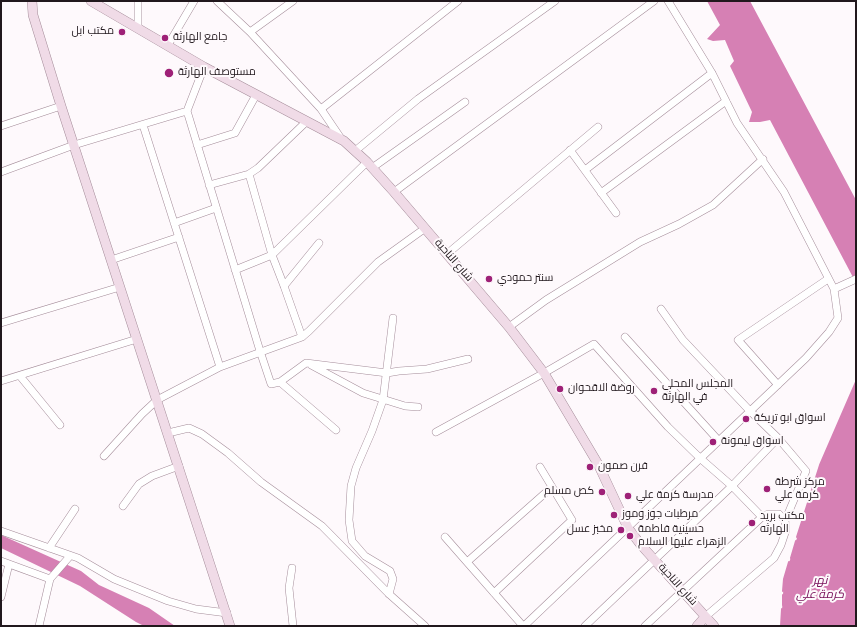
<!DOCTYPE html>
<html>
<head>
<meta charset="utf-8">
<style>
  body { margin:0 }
  #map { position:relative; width:857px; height:627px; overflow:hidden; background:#fef9fc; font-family:Georgia,serif }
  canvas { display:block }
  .frame { position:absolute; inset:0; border:2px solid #21181d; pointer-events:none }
</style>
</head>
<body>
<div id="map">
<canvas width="857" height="627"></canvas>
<div class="frame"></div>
</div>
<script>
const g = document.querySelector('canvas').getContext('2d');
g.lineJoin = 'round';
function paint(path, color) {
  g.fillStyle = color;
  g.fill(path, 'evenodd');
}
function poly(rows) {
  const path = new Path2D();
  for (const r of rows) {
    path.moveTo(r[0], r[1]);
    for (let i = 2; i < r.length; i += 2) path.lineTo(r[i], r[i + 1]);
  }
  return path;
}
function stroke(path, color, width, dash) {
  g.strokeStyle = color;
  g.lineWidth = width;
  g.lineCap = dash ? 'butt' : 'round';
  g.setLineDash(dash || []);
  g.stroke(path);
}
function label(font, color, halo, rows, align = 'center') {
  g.font = font + ' Georgia,Cairo,serif';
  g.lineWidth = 4;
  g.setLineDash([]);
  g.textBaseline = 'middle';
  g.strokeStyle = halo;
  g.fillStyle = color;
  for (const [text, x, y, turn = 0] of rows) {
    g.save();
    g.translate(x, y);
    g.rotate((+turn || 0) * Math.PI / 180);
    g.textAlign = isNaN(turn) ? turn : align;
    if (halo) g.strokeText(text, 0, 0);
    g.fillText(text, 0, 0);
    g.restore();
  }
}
paint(poly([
  [707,1,750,1,856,200,856,283,770,120,760,122,749,122,752,112,730,66,734,61,725,40,713,41,707,39,720,25],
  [856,382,856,626,781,626,784,579,820,465],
  [1,535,81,571,99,585,149,608,175,626,144,626,136,622,80,586,1,548]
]), '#d680b4');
stroke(poly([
  [797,537,820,465,856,382],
  [791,558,796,541],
  [783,591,784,579,789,562],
  [783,605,783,595],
  [781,626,782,609]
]), '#d680b4', 2);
const street = poly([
  [217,1,250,32,321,109,342,140],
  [138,28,138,1],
  [250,32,293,1],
  [168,45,194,1],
  [321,109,458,1],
  [187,111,260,351,271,384,280,382,306,363,387,373,399,371,427,369,468,359],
  [143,125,220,367],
  [1,126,61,106],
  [197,145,235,133,256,95],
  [570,150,616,213],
  [355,151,418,99,555,1],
  [372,168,465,102],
  [585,170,712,73],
  [1,172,74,145,187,111,204,67],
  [209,185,249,174],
  [394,192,654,1],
  [601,193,726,101],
  [174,223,216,208],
  [447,254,598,127],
  [111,260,179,237],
  [235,270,272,255,367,162],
  [284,286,319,243],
  [834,289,856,279],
  [661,309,683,340,750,411,778,438,806,471,785,521],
  [1,323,120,287],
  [509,327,546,300,640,242,679,224,713,205,763,159],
  [302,337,284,286,272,255,249,174,258,168,306,122],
  [625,337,719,441],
  [311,365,363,393,405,406,418,407],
  [20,376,60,425],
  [1,381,137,339],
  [280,382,336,430],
  [778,385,738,340,828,279],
  [436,432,544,373,594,344,668,427,701,459,732,486,762,517],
  [168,433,189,428,202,434,228,453,261,482,322,526,389,594,425,626],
  [104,456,142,414,157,400,220,367,302,337,309,331,378,262,424,229],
  [123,506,139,484,152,476,179,466],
  [1,531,78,558,114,579,168,601,196,609,227,613],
  [445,537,523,626],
  [49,548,75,509],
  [1,561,50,579],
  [467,562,552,487],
  [292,568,289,588,293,626],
  [494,593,572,520,540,467],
  [389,594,393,579,390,571,365,556,352,541,349,520,351,486,356,468,372,431,383,400,393,318],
  [1,597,9,564],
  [39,626,50,579,70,556],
  [524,626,806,358,829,332,838,318,834,289,784,192,737,123,712,73,668,1],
  [585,626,732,486,778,438],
  [645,626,762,517,768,514,779,514,785,521,786,530,781,545,774,558,705,617]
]);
const secondary = poly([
  [32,1,33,15,61,106,230,626],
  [91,1,204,67,344,141,367,162,394,192,509,327,544,373,598,464,628,528,641,545,714,626],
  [697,626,705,617]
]);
stroke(street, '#a58d9a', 8);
stroke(secondary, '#a58d9a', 10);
stroke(street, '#fff', 7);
stroke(secondary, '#f0dbe7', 9);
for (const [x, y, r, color] of [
  [122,32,4,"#9e2177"],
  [165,38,4,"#9e2177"],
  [169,73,5,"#9e2177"],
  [489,279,4,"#9e2177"],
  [560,389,4,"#9e2177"],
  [654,391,4,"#9e2177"],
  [746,419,4,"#9e2177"],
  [713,442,4,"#9e2177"],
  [590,467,4,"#9e2177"],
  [767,489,4,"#9e2177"],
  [602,492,4,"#9e2177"],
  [628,496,4,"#9e2177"],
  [614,515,4,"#9e2177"],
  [752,523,4,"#9e2177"],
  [621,530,4,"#9e2177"],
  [630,536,4,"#9e2177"]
]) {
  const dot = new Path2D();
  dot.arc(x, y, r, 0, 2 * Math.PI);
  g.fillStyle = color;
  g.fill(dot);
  stroke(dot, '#fef9fc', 1.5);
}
label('11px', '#21181d', '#fef9fc', [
  ["مكتب ابل",114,32,"right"],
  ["جامع الهارثة",173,38],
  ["مستوصف الهارثة",178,73],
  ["سنتر حمودي",497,279],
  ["المجلس المحلي",662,385],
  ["في الهارثة",662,398],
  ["روضة الاقحوان",568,389],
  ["اسواق ابو تريكة",754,419],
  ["اسواق ليمونة",721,442],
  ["فرن صمون",598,467],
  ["مركز شرطة",775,483],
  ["كرمة علي",775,496],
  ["كص مسلم",594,492,"right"],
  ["مدرسة كرمة علي",636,496],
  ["مرطبات جوز وموز",622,515],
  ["مكتب بريد",760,517],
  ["الهارثه",760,530],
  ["مخبز عسل",613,530,"right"],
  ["حسينية فاطمة",638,530],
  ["الزهراء عليها السلام",638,543]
], 'left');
label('11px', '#21181d', '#fef9fc', [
  ["شارع الناحية",453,261,49],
  ["شارع الناحية",677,585,48]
]);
label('italic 12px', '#770e59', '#fef9fc', [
  ["نهر",820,582],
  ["كرمة علي",820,596]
]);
</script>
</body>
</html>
